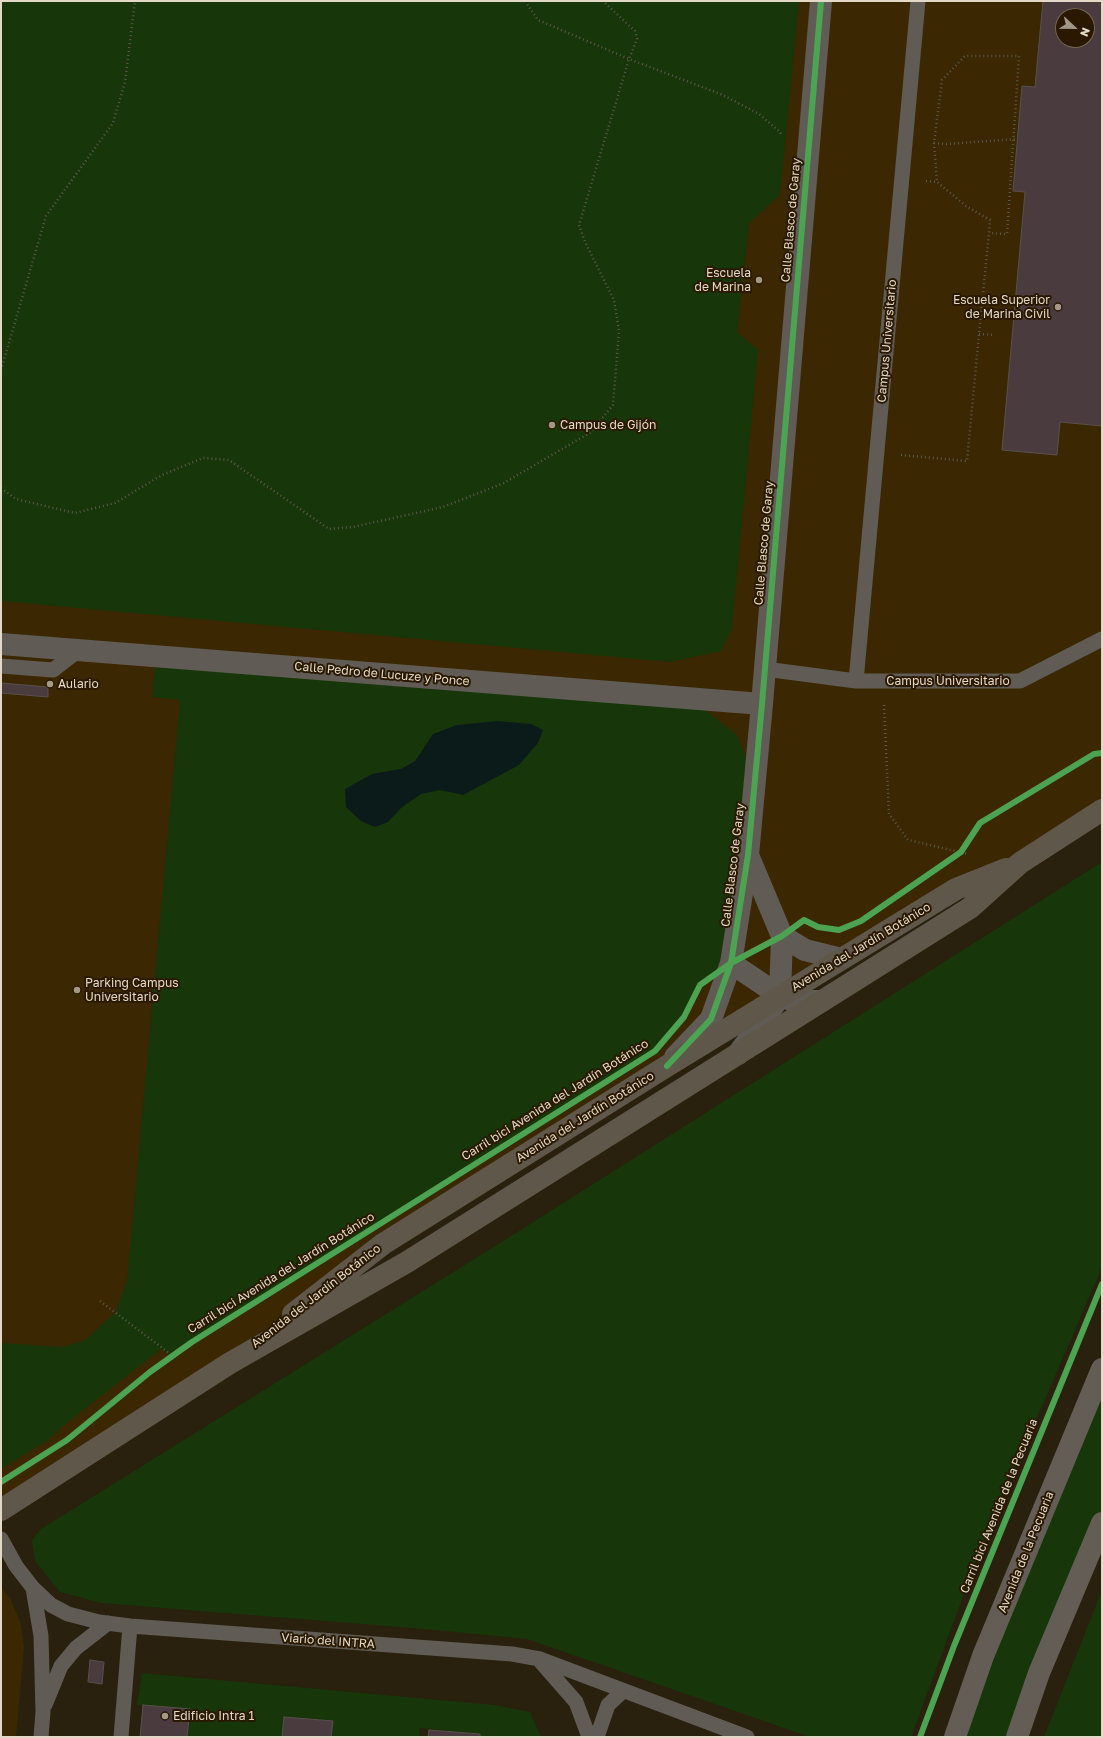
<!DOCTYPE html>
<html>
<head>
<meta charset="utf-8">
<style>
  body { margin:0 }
  #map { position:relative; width:1103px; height:1738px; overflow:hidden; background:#29200e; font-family:"Golos Text",sans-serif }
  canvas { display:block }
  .frame { position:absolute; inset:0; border:2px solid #e4d9c7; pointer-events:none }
  .north { position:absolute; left:1055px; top:8px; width:40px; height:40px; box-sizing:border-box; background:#2a1900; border:1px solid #746650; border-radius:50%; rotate:112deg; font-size:11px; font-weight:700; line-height:16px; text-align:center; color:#e4d9c7 }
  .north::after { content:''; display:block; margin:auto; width:14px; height:18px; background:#a39886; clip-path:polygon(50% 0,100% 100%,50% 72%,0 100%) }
</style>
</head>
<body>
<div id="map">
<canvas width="1103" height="1738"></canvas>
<div class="frame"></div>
<div class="north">N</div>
</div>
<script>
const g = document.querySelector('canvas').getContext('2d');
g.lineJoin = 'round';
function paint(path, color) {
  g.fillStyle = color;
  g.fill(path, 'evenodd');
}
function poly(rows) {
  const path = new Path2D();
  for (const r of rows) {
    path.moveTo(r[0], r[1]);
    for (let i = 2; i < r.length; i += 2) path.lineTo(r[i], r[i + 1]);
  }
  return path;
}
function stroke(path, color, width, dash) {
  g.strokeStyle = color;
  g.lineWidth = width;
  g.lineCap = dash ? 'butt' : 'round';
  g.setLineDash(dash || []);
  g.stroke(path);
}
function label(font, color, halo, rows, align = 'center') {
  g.font = font + ' "Golos Text",sans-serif';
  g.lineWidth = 4;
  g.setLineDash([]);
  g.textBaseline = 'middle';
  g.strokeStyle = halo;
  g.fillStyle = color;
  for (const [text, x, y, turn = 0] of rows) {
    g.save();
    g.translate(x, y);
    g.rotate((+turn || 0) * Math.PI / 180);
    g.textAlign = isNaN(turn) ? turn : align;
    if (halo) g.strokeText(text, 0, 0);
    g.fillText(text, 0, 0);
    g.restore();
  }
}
paint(poly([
  [1,1,1102,1,1102,810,383,1244,230,1363,1,1510],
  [1063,16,1087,16,1087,40,1063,40],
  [1,1588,10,1598,21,1624,24,1647,16,1737,1,1737]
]), '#3b2802');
paint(poly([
  [1,1,799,1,780,195,749,223,737,332,758,350,732,628,721,651,670,662,1,601],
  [156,656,691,699,737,735,755,778,731,963,700,985,684,1017,655,1051,173,1356,161,1349,63,1426,48,1440,1,1469,1,1343,63,1347,85,1340,115,1313,127,1281,180,700,152,697],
  [1102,862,1102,1267,981,1548,911,1737,810,1737,527,1639,424,1629,101,1603,60,1592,35,1561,32,1540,41,1529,500,1243],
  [1102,1369,1102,1523,1017,1737,955,1737],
  [1102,1590,1102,1737,1044,1737],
  [142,1673,495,1705,530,1712,541,1737,480,1737,480,1734,420,1728,419,1737,331,1737,332,1721,284,1717,282,1737,187,1737,190,1709,137,1705]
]), '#173609');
paint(poly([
  [497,721,531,724,543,730,538,743,519,765,463,795,440,790,421,794,401,808,388,822,375,827,361,821,346,807,345,789,372,774,401,769,415,761,433,734,457,725]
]), '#0b1b1a');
const building = poly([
  [1043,1,1102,1,1102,426,1060,422,1057,455,1002,450,1025,192,1013,191,1022,86,1035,87,1043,1],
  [1063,16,1087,16,1087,40,1063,40,1063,16],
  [1,683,48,687,48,697,1,693,1,683],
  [90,1660,104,1662,102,1684,88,1682,90,1660],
  [143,1705,190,1709,187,1737,140,1737,143,1705],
  [284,1717,333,1721,331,1737,282,1737,284,1717],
  [429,1730,480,1734,480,1737,428,1737,429,1730]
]);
paint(building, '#4a3b3f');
stroke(building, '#58504d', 1);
stroke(poly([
  [525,1,538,20,629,59,723,95,759,114,780,132,781,135],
  [934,143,946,144,1018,139],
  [926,181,937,182],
  [979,334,995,335],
  [1,370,46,216,113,123,125,82,135,1],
  [901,455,967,461,979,334,989,233,990,220,966,206,937,182,934,143,942,80,965,56,1019,56,1007,234,989,233],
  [1,488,16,499,75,513,115,503,162,475,203,458,229,460,329,529,353,527,443,507,504,483,591,432,613,405,619,331,614,300,585,242,579,225,629,59,637,39,635,31,603,1],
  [884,705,889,814,908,840,968,854],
  [100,1301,173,1356]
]), '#5c574d', 2.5, [1, 3]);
stroke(poly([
  [1,666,53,670,79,650],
  [765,669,856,681,1020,681,1102,639],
  [856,681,918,1],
  [1,1539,16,1566,33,1588,51,1605,68,1614,99,1622,130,1626,512,1654,540,1659,747,1737],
  [33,1588,41,1636,43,1712,41,1737],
  [541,1662,576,1702,589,1737],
  [45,1705,61,1666,76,1648,108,1623],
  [121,1737,130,1626],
  [597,1737,608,1705,622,1692]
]), '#605c55', 15);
stroke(poly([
  [1,644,762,704],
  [748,855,782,936,780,996],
  [782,936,805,950,841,959],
  [731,963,780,996,794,1001,822,1001],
  [738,1054,780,997],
  [675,1057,711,1019,731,963,748,855,762,704,821,1]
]), '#605c55', 22);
stroke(poly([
  [955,1737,983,1656,1102,1369],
  [1017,1737,1039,1673,1102,1523]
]), '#635d55', 22);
stroke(poly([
  [293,1314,383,1244,667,1066,956,889,1006,869],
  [1,1510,230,1363,407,1262,970,908,1020,863,1102,810]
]), '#5f574a', 22);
stroke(poly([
  [667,1066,711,1019,731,963,748,855,762,704,821,1],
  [1,1482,67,1440,150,1372,192,1342,655,1051,684,1017,700,985,731,963,782,936,804,920,818,927,839,930,861,921,961,852,980,823,1094,754,1102,753],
  [920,1737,954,1646,1102,1284]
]), '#4ca352', 6);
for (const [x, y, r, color] of [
  [759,280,4,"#a39886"],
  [1058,307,4,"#a39886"],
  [552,425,4,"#a39886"],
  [50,684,4,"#a39886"],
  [77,990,4,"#a39886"],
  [165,1716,4,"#a39886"]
]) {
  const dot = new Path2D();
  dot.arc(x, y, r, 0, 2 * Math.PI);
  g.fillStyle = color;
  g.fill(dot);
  stroke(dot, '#2a1900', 1.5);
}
label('12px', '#e4d9c7', '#2a1900', [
  ["Calle Blasco de Garay",791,220,-85],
  ["Campus Universitario",887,341,-85],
  ["Calle Blasco de Garay",764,543,-85],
  ["Calle Pedro de Lucuze y Ponce",382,674,5],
  ["Campus Universitario",948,681],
  ["Calle Blasco de Garay",733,865,-83],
  ["Avenida del Jardín Botánico",861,947,-31],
  ["Carril bici Avenida del Jardín Botánico",555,1100,-32],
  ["Avenida del Jardín Botánico",585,1117,-32],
  ["Carril bici Avenida del Jardín Botánico",281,1273,-32],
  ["Avenida del Jardín Botánico",316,1296,-38],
  ["Carril bici Avenida de la Pecuaria",999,1506,-68],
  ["Avenida de la Pecuaria",1026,1552,-68],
  ["Viario del INTRA",328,1641,4]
]);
label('12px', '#e4d9c7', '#2a1900', [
  ["Escuela",751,273,"right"],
  ["de Marina",751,287,"right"],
  ["Escuela Superior",1050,300,"right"],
  ["de Marina Civil",1050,314,"right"],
  ["Campus de Gijón",560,425],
  ["Aulario",58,684],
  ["Parking Campus",85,983],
  ["Universitario",85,997],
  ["Edificio Intra 1",173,1716]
], 'left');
</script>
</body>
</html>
